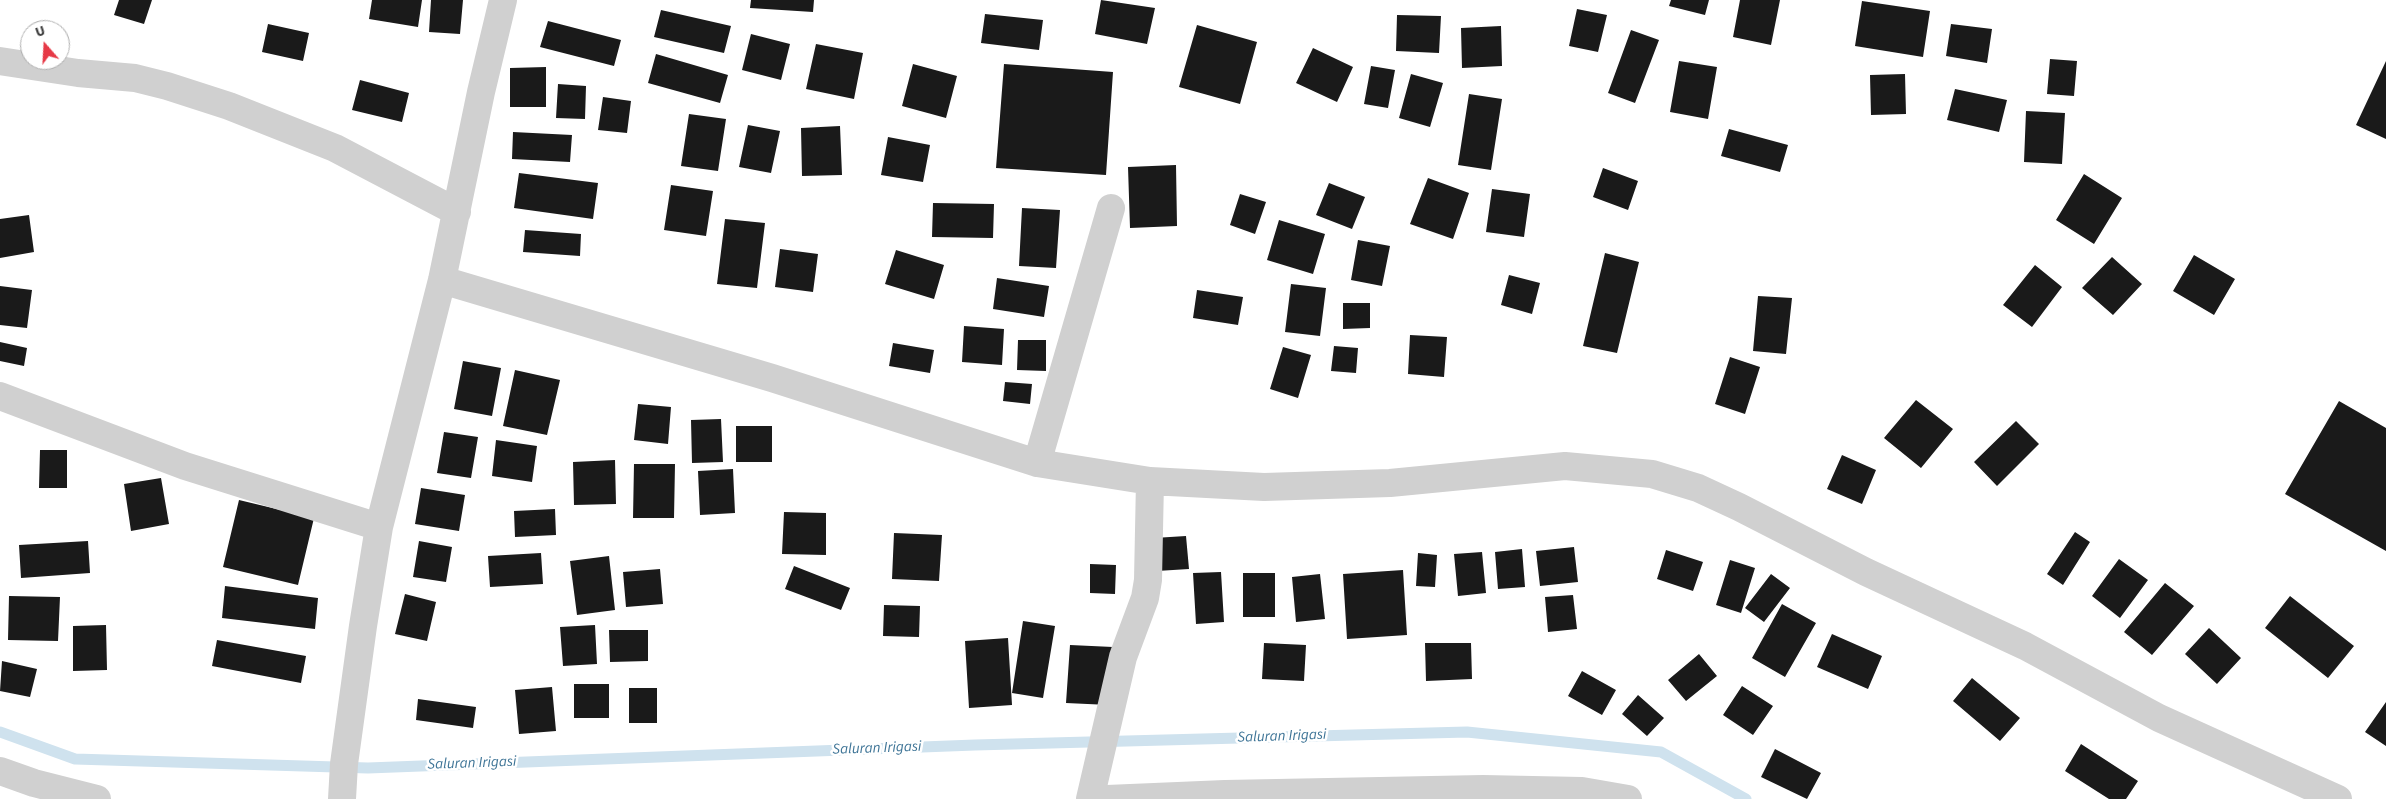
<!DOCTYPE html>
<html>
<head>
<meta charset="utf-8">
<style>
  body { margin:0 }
  #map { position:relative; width:2386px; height:799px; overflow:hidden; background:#fff; font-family:"Source Sans 3",sans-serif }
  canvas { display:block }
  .north { position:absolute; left:20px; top:20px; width:50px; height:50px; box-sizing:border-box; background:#fff; border:1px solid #adadad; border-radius:50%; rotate:341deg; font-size:14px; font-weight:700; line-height:20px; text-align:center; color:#333 }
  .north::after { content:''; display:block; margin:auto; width:18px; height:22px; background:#e63946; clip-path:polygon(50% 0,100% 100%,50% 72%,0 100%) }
</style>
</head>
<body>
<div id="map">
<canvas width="2386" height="799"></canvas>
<div class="north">U</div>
</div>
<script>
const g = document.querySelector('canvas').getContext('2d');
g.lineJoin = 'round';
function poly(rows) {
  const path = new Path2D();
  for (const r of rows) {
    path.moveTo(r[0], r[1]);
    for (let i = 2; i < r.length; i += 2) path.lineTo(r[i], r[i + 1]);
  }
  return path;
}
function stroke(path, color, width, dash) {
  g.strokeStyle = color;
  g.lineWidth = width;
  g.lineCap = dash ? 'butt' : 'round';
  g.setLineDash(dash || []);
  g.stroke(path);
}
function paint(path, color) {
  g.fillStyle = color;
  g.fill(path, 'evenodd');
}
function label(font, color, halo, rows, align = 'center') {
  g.font = font + ' "Source Sans 3",sans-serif';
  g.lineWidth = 5;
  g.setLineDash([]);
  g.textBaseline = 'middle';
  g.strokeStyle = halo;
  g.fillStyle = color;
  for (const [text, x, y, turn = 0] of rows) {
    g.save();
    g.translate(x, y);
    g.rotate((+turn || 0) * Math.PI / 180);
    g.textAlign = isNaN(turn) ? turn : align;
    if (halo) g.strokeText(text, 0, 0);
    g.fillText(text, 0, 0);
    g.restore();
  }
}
stroke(poly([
  [0,732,75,759,368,768,975,745,1467,732,1661,752,1746,799]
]), '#cfe2ee', 11);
paint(poly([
  [119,0,152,0,144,24,114,15],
  [372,0,422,0,418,27,369,19],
  [431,0,463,0,460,34,429,32],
  [751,0,814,0,813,12,750,8],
  [1101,0,1155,8,1147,44,1095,34],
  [1671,0,1709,0,1705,15,1669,6],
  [1740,0,1780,0,1771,45,1733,37],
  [1862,1,1930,11,1923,57,1855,46],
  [1577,9,1607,15,1598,52,1569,46],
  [661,10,731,26,724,53,654,37],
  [985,14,1043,20,1039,50,981,43],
  [1397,15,1441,16,1439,53,1396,51],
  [548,21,621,40,614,66,540,47],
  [268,24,309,33,303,61,262,52],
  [1951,24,1992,29,1987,63,1946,56],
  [1197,25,1257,42,1240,104,1179,87],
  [1501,26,1502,66,1462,68,1461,28],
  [1631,30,1659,40,1635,103,1608,93],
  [751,34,790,44,781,80,742,70],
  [816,44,863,53,854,99,806,89],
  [1313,48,1353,67,1337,102,1296,83],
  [656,54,728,75,720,103,648,83],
  [2050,59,2077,61,2074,96,2047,94],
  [1679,61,1717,67,1708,119,1670,112],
  [2386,61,2386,139,2356,125],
  [913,64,957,76,946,118,902,106],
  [1004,64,1113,72,1106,175,996,168],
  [1371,66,1395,70,1388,108,1364,104],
  [546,67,546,107,510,107,510,68],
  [1411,74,1443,83,1430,127,1399,118],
  [1905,74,1906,114,1871,115,1870,75],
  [360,80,409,93,402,122,352,110],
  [558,84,586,86,585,119,556,118],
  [1955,89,2007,100,1999,132,1947,120],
  [1469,94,1502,99,1491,170,1458,165],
  [603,97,631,101,627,133,598,130],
  [2026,111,2065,113,2062,164,2024,162],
  [689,114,726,119,718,171,681,166],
  [748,125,780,131,771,173,739,167],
  [840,126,842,175,802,176,801,128],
  [1729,129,1788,145,1780,172,1721,156],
  [513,132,572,135,570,162,512,159],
  [888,137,930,145,923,182,881,175],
  [1176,165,1177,226,1130,228,1128,167],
  [1603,168,1638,181,1628,210,1593,197],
  [519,173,598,183,593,219,514,208],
  [2084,174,2122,198,2094,244,2056,220],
  [1428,178,1469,193,1453,239,1410,224],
  [1329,183,1365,197,1352,229,1316,215],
  [671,185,713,191,706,236,664,230],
  [1492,189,1530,194,1524,237,1486,232],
  [1240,194,1266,202,1255,234,1230,225],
  [933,203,994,204,993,238,932,237],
  [1022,208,1060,210,1056,268,1019,266],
  [29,215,34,252,0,258,0,219],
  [725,219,765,223,757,288,717,284],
  [1279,220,1325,234,1313,274,1267,260],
  [525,230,581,234,580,256,523,252],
  [1358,240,1390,246,1382,286,1351,280],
  [780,249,818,254,813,292,775,287],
  [896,250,944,265,934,299,885,284],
  [1605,253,1639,262,1617,353,1583,346],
  [2194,255,2235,279,2214,315,2173,291],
  [2112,257,2142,284,2113,315,2082,288],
  [2035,265,2062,287,2032,327,2003,305],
  [1509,275,1540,283,1532,314,1501,305],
  [997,278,1049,286,1044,317,993,309],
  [1291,284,1326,288,1320,336,1285,332],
  [0,286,32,290,27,328,0,325],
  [1197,290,1243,297,1238,325,1193,318],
  [1758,296,1792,298,1786,354,1753,351],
  [1343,303,1370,303,1370,328,1343,329],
  [964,326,1004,329,1002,365,962,362],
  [1410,335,1447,337,1444,377,1408,374],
  [1018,340,1046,340,1046,371,1017,370],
  [0,342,27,348,24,366,0,361],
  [893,343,934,350,930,373,889,366],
  [1334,346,1358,348,1356,373,1331,371],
  [1283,347,1311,355,1298,398,1270,389],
  [1730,357,1760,367,1745,414,1715,404],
  [463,361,501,368,492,416,454,409],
  [515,370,560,380,547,435,503,426],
  [1005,382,1032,384,1030,404,1003,401],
  [1916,400,1953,429,1921,468,1884,438],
  [2339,401,2386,428,2386,551,2285,494],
  [638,404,671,407,668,444,634,440],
  [721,419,723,462,692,463,691,420],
  [2016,421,2039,444,1997,486,1974,462],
  [736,426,772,426,772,462,736,462],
  [444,432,478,437,471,478,437,473],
  [496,440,537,446,532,482,492,476],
  [40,450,67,450,67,488,39,488],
  [1842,455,1876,470,1862,504,1827,489],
  [615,460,616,504,574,505,573,462],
  [634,464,675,464,674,518,633,518],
  [733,469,735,513,700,515,698,471],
  [161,478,169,524,131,531,124,484],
  [421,488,465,495,459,531,415,524],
  [239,500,314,518,298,585,223,567],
  [555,509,556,535,515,537,514,511],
  [784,512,826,513,826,555,782,554],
  [2075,532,2090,542,2063,585,2047,574],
  [894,533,942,535,939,581,892,579],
  [1186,536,1189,569,1157,571,1154,538],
  [88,541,90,573,21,578,19,545],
  [419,541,452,547,446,582,413,577],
  [1574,547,1578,582,1540,586,1536,551],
  [1522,549,1525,587,1498,589,1495,552],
  [1666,550,1703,562,1693,591,1657,579],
  [1482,552,1486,593,1458,596,1454,554],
  [541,553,543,584,490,587,488,556],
  [1418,553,1437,555,1435,587,1416,586],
  [609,556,615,610,577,615,570,561],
  [2119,559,2148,580,2120,618,2092,596],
  [1730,560,1755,568,1741,613,1716,605],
  [1090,564,1116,565,1115,594,1090,593],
  [794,566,850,588,841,610,785,589],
  [660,569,663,604,626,607,623,572],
  [1403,570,1407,635,1347,639,1343,574],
  [1221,572,1224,622,1196,624,1193,573],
  [1243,573,1275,573,1275,617,1243,617],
  [1320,574,1325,619,1296,622,1292,577],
  [1771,574,1790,588,1764,622,1745,608],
  [2165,583,2194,606,2152,655,2124,632],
  [225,586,318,598,315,629,222,618],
  [405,594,436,602,427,641,395,634],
  [1573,595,1577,629,1548,632,1545,597],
  [9,596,60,597,58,641,8,640],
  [2290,596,2354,646,2328,678,2265,628],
  [1782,604,1816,623,1785,677,1752,658],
  [884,605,920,606,919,637,883,636],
  [1023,621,1055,626,1043,698,1012,693],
  [106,625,107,670,73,671,73,626],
  [595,625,597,664,563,666,560,627],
  [2209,628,2241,658,2217,684,2185,654],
  [609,630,648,630,648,661,610,662],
  [1832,634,1882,656,1868,689,1817,667],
  [1008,638,1012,705,969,708,965,641],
  [217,640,306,656,301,683,212,666],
  [1264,643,1306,645,1304,681,1262,679],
  [1425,643,1471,643,1472,679,1426,681],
  [1070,645,1113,647,1109,705,1066,703],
  [1699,654,1717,676,1686,701,1668,680],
  [2,661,37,669,30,697,0,691],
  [1582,671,1616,690,1602,715,1568,696],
  [1972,678,2020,718,2000,741,1953,701],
  [574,684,609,684,609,718,574,718],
  [1742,686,1773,706,1753,735,1723,715],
  [552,687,556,731,519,734,515,690],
  [629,688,657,688,657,723,629,723],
  [1638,695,1664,718,1647,736,1622,714],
  [418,699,476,707,473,728,416,720],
  [2386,702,2386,746,2365,732],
  [2081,744,2138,781,2126,799,2109,799,2065,771],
  [1775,749,1821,773,1807,799,1761,777]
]), '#1a1a1a');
stroke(poly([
  [0,61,78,73,135,78,167,86,229,106,335,148,457,212],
  [442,280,772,378,1037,463,1150,481,1264,487,1390,483,1565,466,1652,474,1698,488,1739,507,1866,572,2025,646,2159,718,2338,799],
  [0,396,185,466,379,527],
  [1037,463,1111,208],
  [0,771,34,783,97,799],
  [342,799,344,764,363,626,379,527,442,280,481,92,503,0],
  [1090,799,1123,657,1145,598,1148,580,1150,481],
  [1107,799,1225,794,1483,789,1582,791,1628,799]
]), '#d0d0d0', 28);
label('italic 15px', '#3f7597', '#fff', [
  ["Saluran Irigasi",1282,737,-2],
  ["Saluran Irigasi",877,749,-2],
  ["Saluran Irigasi",472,764,-2]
]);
</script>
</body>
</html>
